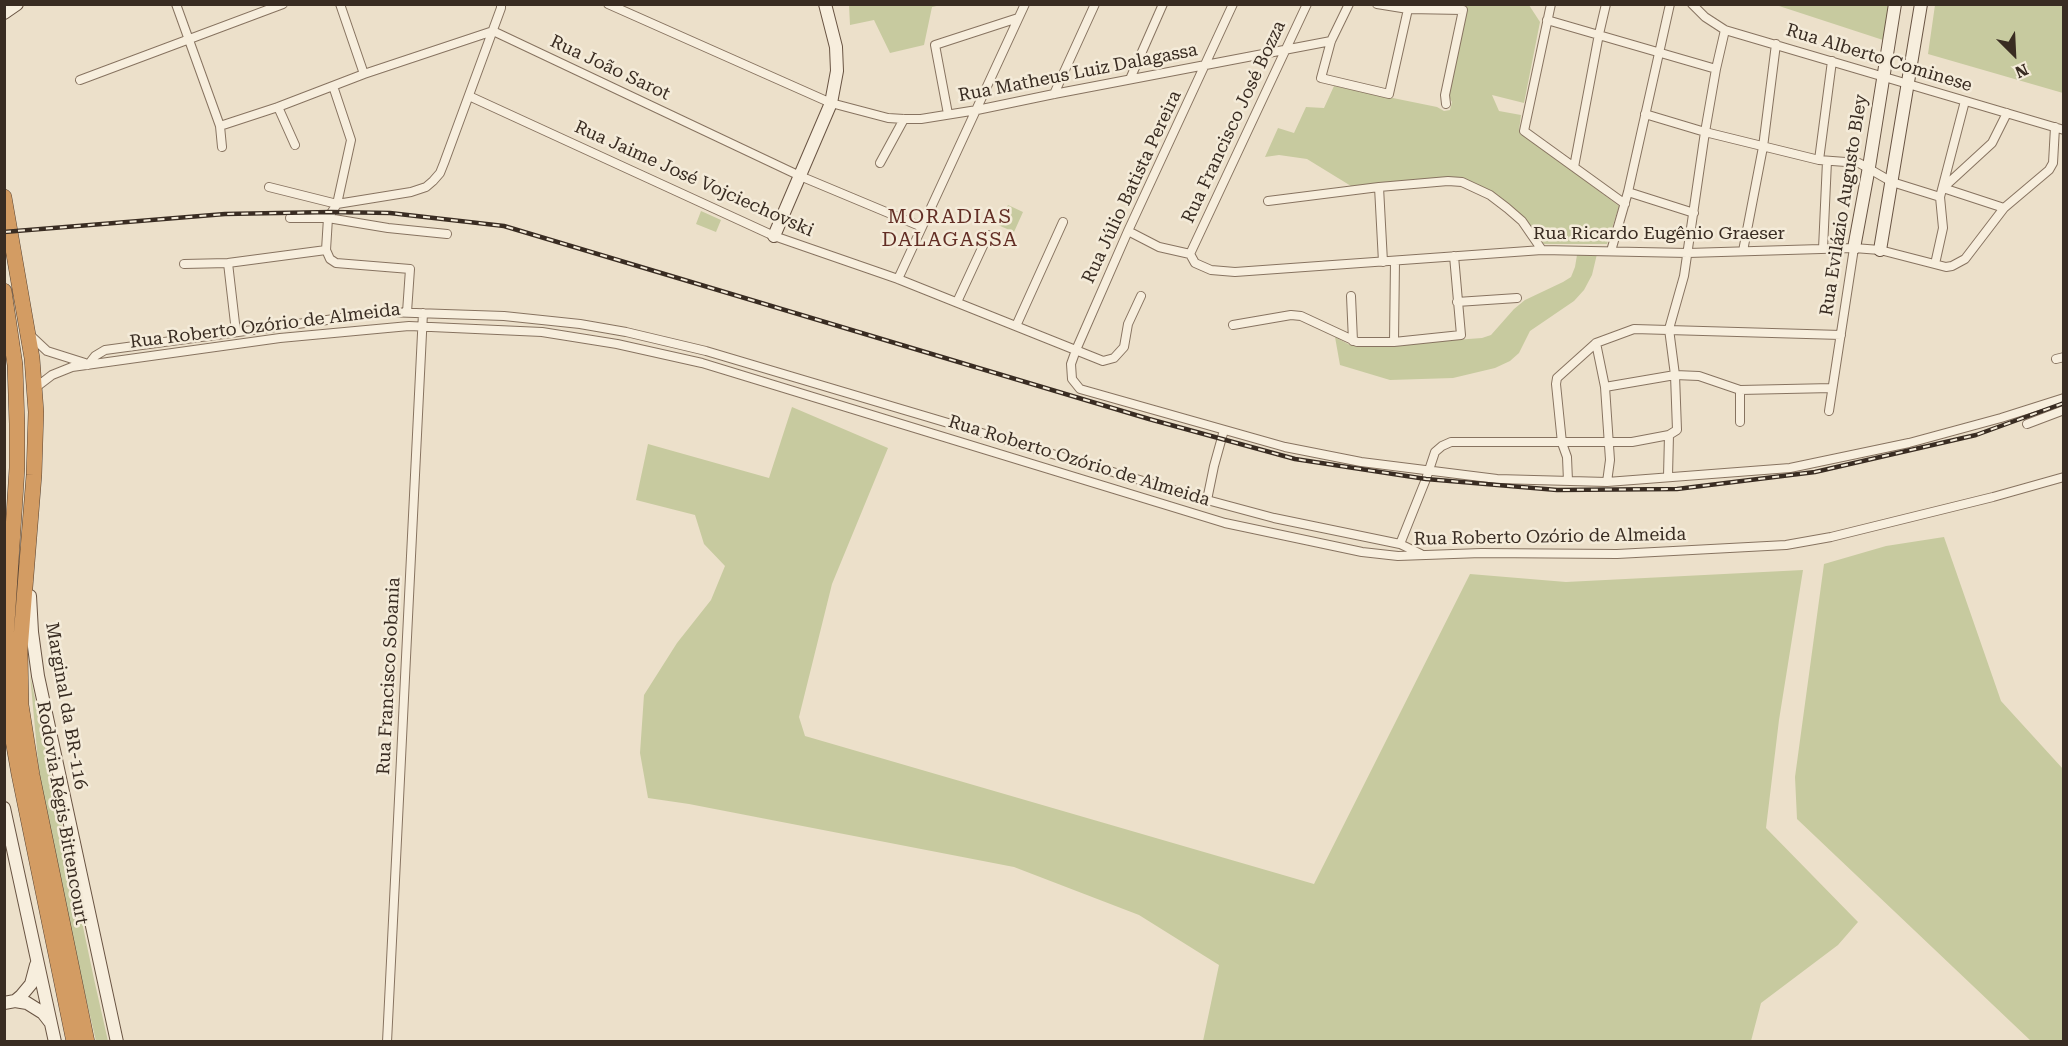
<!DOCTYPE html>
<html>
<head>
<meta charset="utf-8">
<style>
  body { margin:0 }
  #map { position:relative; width:2068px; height:1046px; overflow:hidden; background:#ece0ca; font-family:"Roboto Serif",serif }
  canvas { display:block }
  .frame { position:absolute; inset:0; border:6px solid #392c22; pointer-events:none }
  .north { position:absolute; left:1984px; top:24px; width:60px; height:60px; -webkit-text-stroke:4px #f4ebd9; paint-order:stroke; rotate:156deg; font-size:16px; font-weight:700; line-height:24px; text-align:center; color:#392c22 }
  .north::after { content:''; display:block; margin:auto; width:21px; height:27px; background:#392c22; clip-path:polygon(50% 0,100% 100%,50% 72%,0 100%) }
</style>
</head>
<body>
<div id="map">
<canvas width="2068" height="1046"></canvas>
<div class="frame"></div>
<div class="north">N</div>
</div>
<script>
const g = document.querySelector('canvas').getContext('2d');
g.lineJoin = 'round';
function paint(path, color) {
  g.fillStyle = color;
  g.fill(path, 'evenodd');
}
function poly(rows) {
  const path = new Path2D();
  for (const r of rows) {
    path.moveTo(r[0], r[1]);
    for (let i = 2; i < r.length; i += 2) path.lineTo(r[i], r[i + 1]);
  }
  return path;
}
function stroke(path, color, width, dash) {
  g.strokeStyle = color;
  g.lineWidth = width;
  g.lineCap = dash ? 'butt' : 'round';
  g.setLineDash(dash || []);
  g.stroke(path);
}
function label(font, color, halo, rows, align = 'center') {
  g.font = font + ' "Roboto Serif",serif';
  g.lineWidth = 5;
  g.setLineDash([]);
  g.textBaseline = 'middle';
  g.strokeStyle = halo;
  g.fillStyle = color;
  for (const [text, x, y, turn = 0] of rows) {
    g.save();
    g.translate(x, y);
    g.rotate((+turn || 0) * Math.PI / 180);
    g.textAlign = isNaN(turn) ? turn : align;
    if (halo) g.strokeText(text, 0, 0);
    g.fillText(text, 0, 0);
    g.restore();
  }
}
paint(poly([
  [849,5,849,4,941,5,932,7,924,45,890,53,874,20,850,25],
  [1438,5,1529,5,1540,22,1524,103,1492,95,1499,111,1521,115,1519,131,1619,206,1607,244,1544,244,1522,216,1506,203,1487,189,1457,177,1351,186,1307,159,1279,155,1265,157,1278,128,1294,133,1306,107,1324,108,1334,86,1437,107,1444,111,1450,110,1452,102,1448,95,1467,7],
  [1776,5,1889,5,1883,40],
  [1935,5,2063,5,2063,93,1928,54],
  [1008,205,1023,212,1014,232,998,225],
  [701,211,721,220,716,232,696,224],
  [1597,254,1592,275,1584,290,1574,301,1530,331,1519,353,1510,361,1495,368,1453,378,1390,380,1340,365,1335,337,1350,345,1360,347,1482,338,1491,335,1514,309,1525,300,1563,282,1571,277,1575,267,1577,255],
  [792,407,888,448,832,584,799,717,805,736,1314,884,1470,574,1566,582,1803,570,1779,720,1766,828,1858,922,1838,945,1761,1003,1751,1041,1203,1041,1219,965,1139,915,1014,867,689,804,648,798,640,753,644,695,677,643,711,600,725,566,704,544,695,515,636,500,648,444,769,478],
  [1944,537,2001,701,2063,769,2063,1041,2031,1041,1797,819,1795,777,1824,564,1886,546],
  [30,675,94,979,108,1041,96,1041,73,943,40,782]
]), '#c7ca9f');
const street = poly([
  [176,4,220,126,222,147],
  [340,4,364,74],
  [608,4,831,103,888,118,904,119,921,119,977,110,1054,94,1331,41],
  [1233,4,1128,231,1076,350,1071,364,1072,379,1080,389,1285,447,1361,462,1497,479,1607,482,1790,468,1909,443,2001,418,2064,398],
  [1349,4,1331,41,1321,78,1389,94,1408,9],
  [1377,4,1408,9,1463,10,1445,95,1446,104],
  [1551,4,1524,131,1625,204],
  [1692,4,1705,17,1725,30,2064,130],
  [1547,20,1716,69],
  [1130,79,1163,4],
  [80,80,283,4],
  [333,86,351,140,337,204,328,218,326,250,330,259,336,263,410,269,407,312],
  [1054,94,1095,4],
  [469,96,774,236,898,279,1103,361,1114,358,1124,347,1128,324,1141,296],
  [278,107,295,145],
  [948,114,935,45,1018,18],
  [1645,114,1705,132,1819,160,1859,163,1892,182,1940,197],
  [220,126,278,107,364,74,493,31,800,176,922,227],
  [1819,160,1832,61],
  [880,163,904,119],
  [1574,167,1599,34,1606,4],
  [269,187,337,204,411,192,426,187,433,181,440,173,444,163,501,8,501,4],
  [1379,187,1383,262],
  [1628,192,1694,213],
  [1268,201,1379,187,1448,181,1462,182,1490,195,1507,208,1522,221,1542,250],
  [2004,208,1943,188,1992,143,2007,113],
  [290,218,328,218,388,228,447,234],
  [1128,231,1159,247,1190,254],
  [1823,249,1827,161],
  [1611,251,1628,192,1670,4],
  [1743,251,1763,147,1776,44],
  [1190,254,1195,263,1211,270,1235,272,1542,250,1688,253,1854,248,1880,250,1946,267,1952,266,1965,259,2004,208,2049,170,2053,163,2055,127],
  [1190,254,1307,4],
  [228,263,236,332],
  [184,264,228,263,326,250],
  [1935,264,1943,228,1940,197,1965,101],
  [898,279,1025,4],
  [1351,296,1353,341],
  [957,302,988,235],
  [1457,302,1517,298],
  [1233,325,1291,315,1301,316,1357,342,1394,342,1461,335,1454,256],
  [1016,326,1063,222],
  [31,336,47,351,85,363],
  [1394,342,1395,261],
  [1596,343,1605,387,1610,460,1607,482],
  [2056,359,2064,357],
  [88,365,95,356,105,350,386,312,504,316,580,324,626,332,706,351,1207,500,1274,518,1400,544,1421,554],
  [1605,387,1675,375,1699,376,1740,390,1832,388],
  [35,388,52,375,72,367,280,338,409,326,542,332,617,344,702,363,1225,523,1362,552,1398,556,1481,553,1617,554,1786,545,1831,537,1993,497,2064,477],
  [1740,390,1740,422],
  [1829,411,1854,248],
  [2027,424,2064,410],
  [1668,476,1669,435],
  [1568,481,1567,457,1562,443,1556,384,1557,378,1596,343,1634,329,1841,335],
  [1207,500,1214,466,1224,430],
  [1400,544,1426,479,1435,452,1442,446,1451,442,1632,442,1669,435,1677,430,1675,375,1669,329,1684,276,1705,132,1716,69,1725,30],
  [387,1042,423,313]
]);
const secondary = poly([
  [4,13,17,4],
  [774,236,831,103,837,71,836,47,825,4],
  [1854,248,1869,167,1895,4],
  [1880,250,1921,4],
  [30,596,32,632,38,676,117,1042],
  [4,808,55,1042],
  [15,1001,21,996,31,984,36,965],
  [4,1003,15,1001,27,1003,43,1013,50,1022]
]);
const highway = poly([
  [4,197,32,358,36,412,34,475,20,650,21,705,32,775,87,1042],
  [4,291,15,365,17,424,17,468,6,638,8,712,19,774,74,1042]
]);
stroke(street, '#877360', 10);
stroke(secondary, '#695443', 14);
stroke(highway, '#564233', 16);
stroke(street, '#f7eedd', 8);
stroke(secondary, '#f7eedd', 12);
stroke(highway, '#d39c63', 15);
const rail = poly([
  [4,232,225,214,331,212,390,213,504,226,1149,419,1295,459,1426,479,1557,490,1677,489,1815,472,1976,435,2064,403]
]);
stroke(rail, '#392c22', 4.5);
stroke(rail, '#f4ebd9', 2, [7]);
label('18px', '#392c22', '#f4ebd9', [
  ["Rua Alberto Cominese",1879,58,17],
  ["Rua João Sarot",610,68,25],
  ["Rua Matheus Luiz Dalagassa",1078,73,-11],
  ["Rua Francisco José Bozza",1234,122,-65],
  ["Rua Jaime José Vojciechovski",694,179,24],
  ["Rua Júlio Batista Pereira",1132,187,-65],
  ["Rua Evilázio Augusto Bley",1844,205,-81],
  ["Rua Ricardo Eugênio Graeser",1659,234],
  ["Rua Roberto Ozório de Almeida",265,326,-7],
  ["Rua Roberto Ozório de Almeida",1079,461,17],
  ["Rua Roberto Ozório de Almeida",1550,537,-1],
  ["Rua Francisco Sobania",389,676,-87],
  ["Marginal da BR-116",66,706,80],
  ["Rodovia Régis Bittencourt",62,813,80]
]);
g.letterSpacing = '1.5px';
label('20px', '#632e25', '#f4ebd9', [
  ["MORADIAS",950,217],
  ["DALAGASSA",950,240]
]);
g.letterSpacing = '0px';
</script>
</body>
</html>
